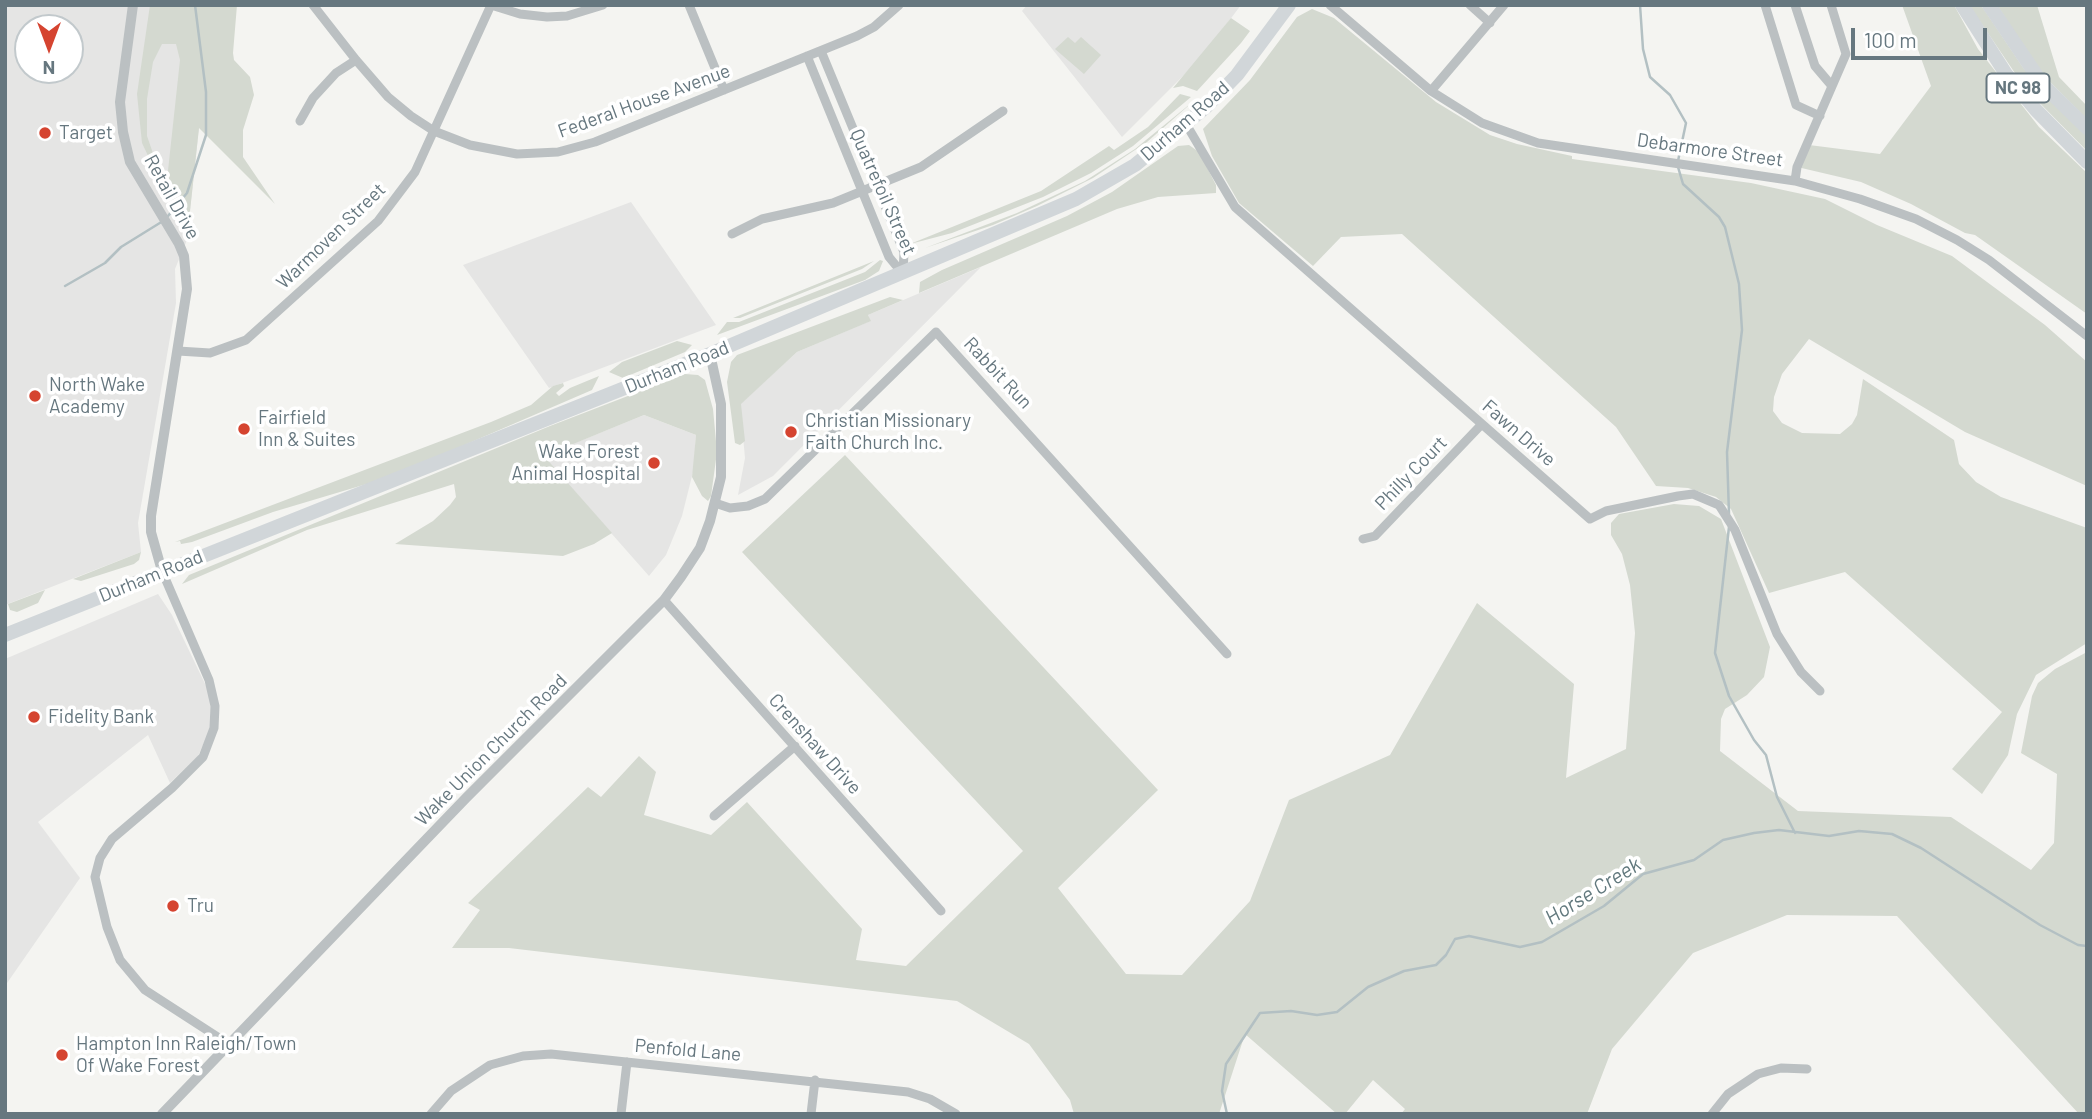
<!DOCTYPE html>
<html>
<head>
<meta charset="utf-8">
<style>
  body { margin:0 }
  #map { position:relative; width:2092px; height:1119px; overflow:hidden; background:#f4f4f1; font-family:Barlow,sans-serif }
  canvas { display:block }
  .frame { position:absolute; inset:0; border:7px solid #66777f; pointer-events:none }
  .north { position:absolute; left:14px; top:14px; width:70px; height:70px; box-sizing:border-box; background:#fff; border:2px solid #c2c9cc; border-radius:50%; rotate:180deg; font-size:19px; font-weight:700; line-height:28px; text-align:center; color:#66777f }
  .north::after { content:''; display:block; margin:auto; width:24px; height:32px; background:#d54430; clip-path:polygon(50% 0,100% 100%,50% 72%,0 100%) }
  .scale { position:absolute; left:1851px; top:28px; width:136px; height:32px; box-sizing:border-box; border:4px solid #66777f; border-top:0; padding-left:9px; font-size:21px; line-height:24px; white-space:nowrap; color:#66777f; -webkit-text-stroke:5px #fff; paint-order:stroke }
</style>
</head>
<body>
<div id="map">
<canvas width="2092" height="1119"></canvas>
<div class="frame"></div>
<div class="north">N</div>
<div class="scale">100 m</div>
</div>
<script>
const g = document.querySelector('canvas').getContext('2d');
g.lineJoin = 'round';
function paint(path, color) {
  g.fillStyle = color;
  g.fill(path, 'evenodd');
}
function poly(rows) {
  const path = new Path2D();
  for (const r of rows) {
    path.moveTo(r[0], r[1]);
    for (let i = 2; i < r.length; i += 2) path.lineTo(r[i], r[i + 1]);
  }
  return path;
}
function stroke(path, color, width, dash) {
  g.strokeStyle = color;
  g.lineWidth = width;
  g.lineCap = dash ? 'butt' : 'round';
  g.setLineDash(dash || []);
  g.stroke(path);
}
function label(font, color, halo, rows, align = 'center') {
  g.font = font + ' Barlow,sans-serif';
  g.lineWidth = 7;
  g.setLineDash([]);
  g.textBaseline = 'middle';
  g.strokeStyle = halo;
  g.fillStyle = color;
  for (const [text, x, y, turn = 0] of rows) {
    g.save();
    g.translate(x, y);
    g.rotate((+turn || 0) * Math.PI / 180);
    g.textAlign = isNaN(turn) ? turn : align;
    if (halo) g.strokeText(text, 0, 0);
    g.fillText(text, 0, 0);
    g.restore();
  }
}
paint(poly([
  [5,5,212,5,187,240,175,269,176,303,138,523,141,552,5,605],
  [28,28,70,28,70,70,28,70],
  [1027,5,1241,5,1201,58,1122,137,1022,11],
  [631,202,716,325,549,388,463,265],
  [981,267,773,476,738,495,745,458,740,404,797,352,870,321,868,315],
  [644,415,696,435,694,468,682,516,666,555,649,576,543,456],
  [158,594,172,615,208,690,211,704,210,730,198,756,170,783,148,735,38,822,80,878,5,986,5,659]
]), '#e5e5e4');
paint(poly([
  [150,5,237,5,233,53,234,60,250,77,254,95,243,130,243,157,275,204,199,128,188,229,166,189,180,60,176,44,162,44,153,62,147,99,147,136,155,159,151,162,142,143,137,94],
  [1902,5,1954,5,1978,49,2039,127,2087,173,2087,314,1975,235,1965,233,1911,204,1861,182,1793,166,1809,145,1880,154,1931,86],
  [1969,5,1981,5,2024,69,2087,136,2087,151,2025,88],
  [1997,5,2037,5,2059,77,2087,106,2087,119,2042,74],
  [1312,9,1334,18,1436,102,1490,135,1517,144,1572,156,1572,159,1751,183,1825,199,1877,225,1952,256,2045,325,2087,362,2087,486,1965,432,1809,339,1782,374,1774,397,1773,411,1782,423,1802,433,1840,434,1852,424,1857,415,1863,379,1954,440,1959,464,1976,482,2001,497,2087,528,2087,643,2036,675,2017,714,2008,755,1982,794,1952,769,2002,712,1845,572,1769,593,1731,509,1716,497,1688,488,1656,486,1616,427,1402,234,1341,237,1313,266,1239,203,1212,156,1203,129,1250,80,1297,17],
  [1231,18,1250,31,1241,43,1197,91,1183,86,1173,88],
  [1068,37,1075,43,1081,37,1101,55,1084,74,1055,49],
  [1180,94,1191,97,1133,146,1091,173,1043,197,952,233,910,244,1041,191,1109,146,1114,150,1148,127],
  [1195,100,1147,142,1093,178,1037,206,993,225,925,248,1017,213,1085,181,1135,149],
  [1189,145,1199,152,1216,185,1216,193,1158,197,1117,209,919,293,920,282,942,270,1067,216,1112,192,1178,146],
  [880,260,883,261,879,271,865,280,717,335,727,322,739,322,865,272],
  [874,261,862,269,740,318,733,318],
  [890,297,903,300,868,315,871,321,797,352,741,404,745,441,740,445,735,443,727,382,731,362,737,355],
  [677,341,692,345,685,352,623,378,609,372,622,362],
  [685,374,698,375,705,380,713,409,717,452,711,496,708,501,702,496,692,477,696,435,644,415,544,456,612,533,594,544,563,556,395,544,433,521,450,505,456,497,454,484,307,530,182,584,189,575,550,426],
  [599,376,592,390,446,453,370,483,273,512,192,542,176,545,181,544,180,541,175,542,491,422,531,405,553,386,563,383,564,386,556,393,559,396,570,388],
  [845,455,1158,790,1058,888,1126,974,1182,975,1250,901,1289,800,1390,755,1477,603,1574,684,1566,778,1626,749,1635,633,1630,585,1622,554,1611,535,1611,523,1619,514,1674,504,1699,506,1721,519,1770,647,1764,677,1747,695,1725,709,1721,719,1720,751,1798,811,1951,817,2031,870,2054,843,2057,774,2021,753,2032,696,2038,683,2055,669,2087,652,2087,1114,2079,1114,1897,916,1787,915,1693,953,1612,1049,1587,1114,1401,1114,1405,1109,1373,1080,1345,1114,1337,1114,1245,1034,1219,1114,1074,1114,1070,1100,1029,1044,957,1001,509,948,452,948,480,910,468,903,588,787,601,797,639,756,656,772,644,815,711,835,747,802,862,929,856,960,906,966,1023,851,742,552],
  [141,552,139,560,134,564,81,581,73,579],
  [45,590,38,603,17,612,10,610,8,604]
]), '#d4d9d0');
stroke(poly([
  [1640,5,1643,49,1650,77,1670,95,1686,123,1678,161],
  [1678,167,1683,184,1719,217,1725,227,1739,284,1742,330,1727,452,1729,514],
  [168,216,187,193,206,135,206,92,195,5],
  [65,286,105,263,121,247,163,221],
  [1729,527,1715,653,1729,696,1754,740,1766,755,1777,797,1795,833],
  [1227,1114,1222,1091,1226,1064,1260,1013,1291,1011,1317,1015,1337,1012,1368,987,1404,971,1436,965,1446,955,1455,939,1469,936,1520,947,1542,942,1604,906,1643,874,1694,860,1723,840,1754,833,1779,830,1829,836,1859,831,1892,834,1921,848,2040,925,2078,945,2087,946]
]), '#b3c0c3', 2.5);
stroke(poly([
  [313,5,356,60,388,97,411,116,434,131,470,145,517,154,558,152,595,142,857,36,874,27,899,5],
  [689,5,724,90],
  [1330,5,1431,91,1482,123,1538,143,1795,181,1860,199,1916,219,1957,240,1989,260,2087,336],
  [1470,5,1490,23],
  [1765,5,1796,105,1820,116],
  [1795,5,1815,66,1832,86],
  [821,51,904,252,903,274],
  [807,56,889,257,903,274],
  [1431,91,1504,5],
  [300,121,313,98,336,73,356,60],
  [1186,124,1235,207,1590,519,1606,511,1678,496,1693,494,1719,505,1735,530,1777,634,1801,672,1820,691],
  [1795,181,1797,167,1846,54,1831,5],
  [732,234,762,219,833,203,921,167,1003,111],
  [178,351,210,353,246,340,378,221,415,172,491,5,520,14,547,17,567,16,603,5],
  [715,503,730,508,748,506,765,499,936,332,1227,654],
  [1363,539,1375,536,1481,425],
  [162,571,209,680,215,706,214,728,203,757,172,788,112,839,100,858,95,877,107,927,120,960,145,990,230,1045],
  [664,600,941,911],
  [714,816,795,746],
  [431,1114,451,1091,490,1065,523,1056,551,1054,908,1092,930,1099,956,1114],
  [621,1114,627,1062],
  [811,1114,815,1080],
  [1712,1114,1728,1094,1758,1074,1781,1068,1807,1069]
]), '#bbc0c2', 9);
stroke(poly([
  [133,5,120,102,123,132,130,162,179,244,184,256,187,289,151,516,151,532,162,571],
  [162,1114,466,798,664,600,681,577,700,548,710,521,721,477,721,404,710,354]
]), '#bbc0c2', 10);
stroke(poly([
  [5,635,710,354,1076,199,1135,165,1207,106,1237,75,1289,5]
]), '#d1d6d9', 14);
stroke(poly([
  [1962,5,2006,74,2036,110,2087,162],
  [1989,5,2043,85,2087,128]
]), '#d1d6d9', 14);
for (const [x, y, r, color] of [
  [45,133,7,"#d54430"],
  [35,396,7,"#d54430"],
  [244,429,7,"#d54430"],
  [791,432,7,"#d54430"],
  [654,463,7,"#d54430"],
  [34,717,7,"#d54430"],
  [173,906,7,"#d54430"],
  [62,1055,7,"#d54430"]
]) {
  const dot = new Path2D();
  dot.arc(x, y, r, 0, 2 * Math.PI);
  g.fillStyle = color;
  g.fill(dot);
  stroke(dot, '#fff', 2.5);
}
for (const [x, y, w] of [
  [2018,88,63]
]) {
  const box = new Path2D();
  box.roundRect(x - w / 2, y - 14.5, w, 29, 5);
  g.fillStyle = '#fff';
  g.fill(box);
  stroke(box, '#66777f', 2);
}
label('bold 18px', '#66777f', null, [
  ["NC 98",2018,88]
]);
label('19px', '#66777f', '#fff', [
  ["Federal House Avenue",644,101,-20],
  ["Durham Road",1185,121,-41],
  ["Debarmore Street",1710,150,8],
  ["Quatrefoil Street",883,192,66],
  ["Retail Drive",172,197,61],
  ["Warmoven Street",331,236,-44],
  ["Durham Road",677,367,-22],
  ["Rabbit Run",998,373,47],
  ["Fawn Drive",1519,433,41],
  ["Philly Court",1411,473,-46],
  ["Durham Road",151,576,-22],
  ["Crenshaw Drive",815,744,48],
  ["Wake Union Church Road",491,750,-45],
  ["Penfold Lane",688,1050,5]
]);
label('19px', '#66777f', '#fff', [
  ["Target",59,133],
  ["North Wake",49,385],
  ["Academy",49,407],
  ["Fairfield",258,418],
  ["Inn & Suites",258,440],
  ["Christian Missionary",805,421],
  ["Faith Church Inc.",805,443],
  ["Wake Forest",640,452,"right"],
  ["Animal Hospital",640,474,"right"],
  ["Fidelity Bank",48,717],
  ["Tru",187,906],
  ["Hampton Inn Raleigh/Town",76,1044],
  ["Of Wake Forest",76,1066]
], 'left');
label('italic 21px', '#61787d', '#fff', [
  ["Horse Creek",1593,891,-32]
]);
</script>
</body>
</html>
